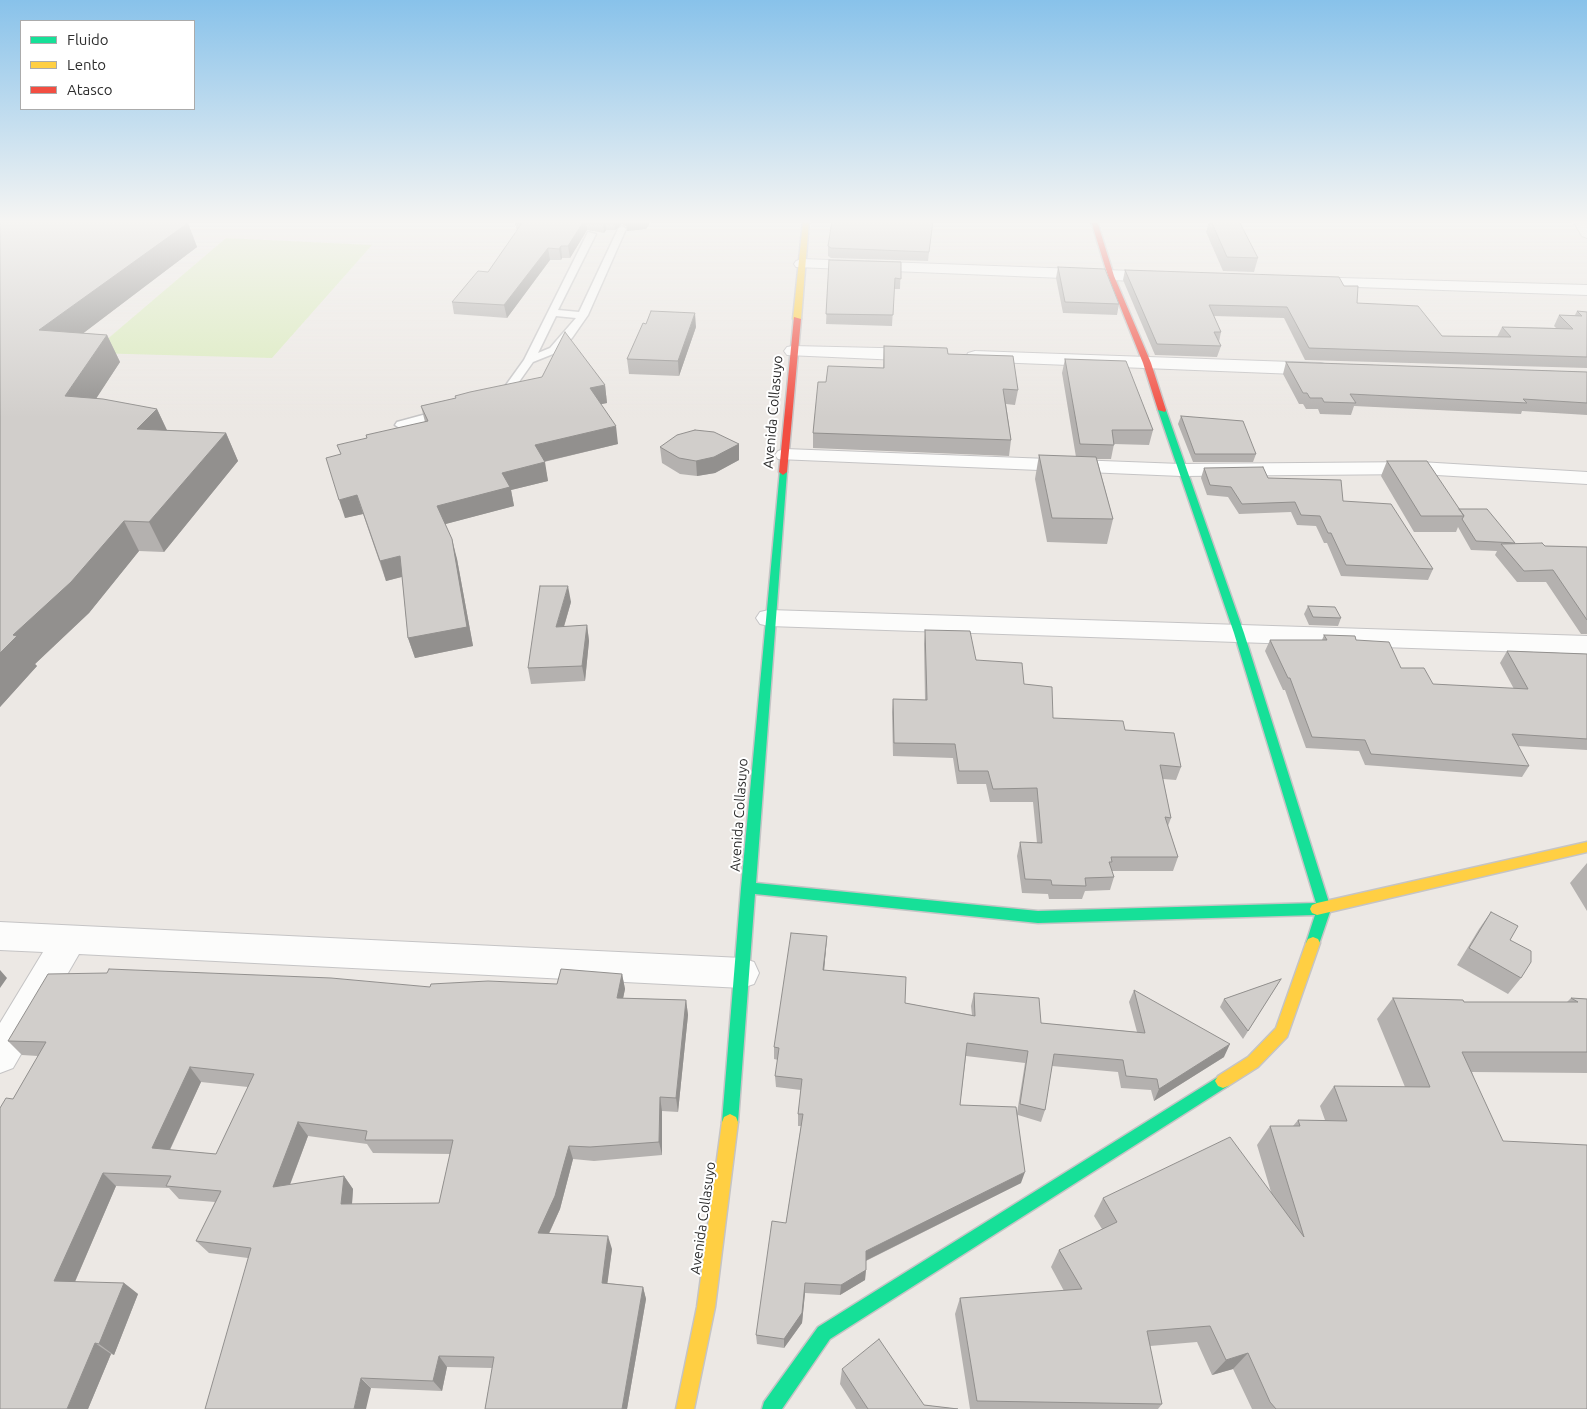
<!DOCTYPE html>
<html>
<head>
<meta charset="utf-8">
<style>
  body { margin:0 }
  #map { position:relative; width:1587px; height:1409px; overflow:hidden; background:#ece8e4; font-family:Ubuntu,sans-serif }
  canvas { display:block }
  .legend { position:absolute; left:20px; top:20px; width:175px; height:90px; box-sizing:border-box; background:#fff; border:1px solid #ababab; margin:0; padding:6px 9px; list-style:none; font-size:15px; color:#2e2e2e }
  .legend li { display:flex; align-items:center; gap:10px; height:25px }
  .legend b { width:25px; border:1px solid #ababab }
</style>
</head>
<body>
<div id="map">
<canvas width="1587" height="1409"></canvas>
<ul class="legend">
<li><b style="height:6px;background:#16e098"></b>Fluido</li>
<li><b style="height:6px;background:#ffcf43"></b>Lento</li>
<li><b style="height:6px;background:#f24e42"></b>Atasco</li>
</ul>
</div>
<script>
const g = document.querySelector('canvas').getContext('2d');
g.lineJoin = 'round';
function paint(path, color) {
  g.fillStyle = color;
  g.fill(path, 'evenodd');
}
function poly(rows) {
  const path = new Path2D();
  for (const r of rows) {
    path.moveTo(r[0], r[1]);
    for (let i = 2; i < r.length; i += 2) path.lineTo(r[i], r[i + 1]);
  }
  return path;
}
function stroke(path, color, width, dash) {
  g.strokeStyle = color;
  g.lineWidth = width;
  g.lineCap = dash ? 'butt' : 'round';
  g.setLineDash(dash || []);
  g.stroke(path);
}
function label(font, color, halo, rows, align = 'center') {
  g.font = font + ' Ubuntu,sans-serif';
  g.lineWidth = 4;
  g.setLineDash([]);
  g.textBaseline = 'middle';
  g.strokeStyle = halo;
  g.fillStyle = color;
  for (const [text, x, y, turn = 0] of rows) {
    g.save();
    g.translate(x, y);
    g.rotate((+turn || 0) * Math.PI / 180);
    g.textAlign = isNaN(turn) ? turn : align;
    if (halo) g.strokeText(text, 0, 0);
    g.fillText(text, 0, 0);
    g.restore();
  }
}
paint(poly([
  [226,238,372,245,272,358,91,353]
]), '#d9eabb');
const lane = poly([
  [622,226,626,229,588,315,572,338,558,352,533,362,509,396,501,400,493,400,493,396,501,392,524,360,588,232,596,234,558,310,579,312,618,229,622,226],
  [556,316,576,318,550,348,538,353,556,316],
  [445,409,451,413,449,415,401,429,395,425,397,422,445,409]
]);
const street = poly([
  [1573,221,1587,221,1587,238,1582,236,1573,221],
  [802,259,1160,272,1168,277,1160,282,796,267,794,264,796,261,802,259],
  [1305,277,1587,285,1587,295,1299,285,1297,282,1299,279,1305,277],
  [793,346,922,349,929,351,931,355,929,359,922,361,787,355,784,351,787,347,793,346],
  [975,351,1321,363,1328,365,1330,369,1328,373,1321,375,968,361,966,357,968,353,975,351],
  [785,449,1181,464,1420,462,1587,472,1587,484,1420,474,1181,476,778,459,775,455,778,451,785,449],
  [769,610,1587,636,1587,654,769,626,760,624,756,618,760,612,769,610],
  [0,922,742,958,754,962,759,973,754,984,742,988,79,954,13,1068,0,1073,0,1023,43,952,0,950,0,922]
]);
const fast = poly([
  [1159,408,1166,410,1244,633,1331,909,1318,947,1313,949,1308,947,1306,943,1315,915,1038,923,755,894,738,1122,736,1127,730,1130,724,1127,722,1122,741,888,780,470,783,469,787,472,756,883,1038,911,1316,903,1234,633,1158,410,1159,408],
  [1223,1074,1228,1076,1231,1081,1228,1086,830,1339,782,1409,762,1409,764,1402,818,1327,1223,1074]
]);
const slow = poly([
  [803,221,809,221,801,319,797,321,793,319,803,221],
  [1587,842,1587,852,1317,915,1312,913,1310,909,1312,905,1317,903,1587,842],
  [1313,937,1318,939,1320,943,1287,1037,1258,1067,1228,1086,1223,1088,1218,1086,1215,1081,1218,1076,1248,1057,1276,1028,1306,943,1308,939,1313,937],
  [730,1114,736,1117,738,1122,715,1307,694,1409,676,1409,697,1307,722,1122,724,1117,730,1114]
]);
const jam = poly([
  [1091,221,1097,221,1114,276,1151,363,1166,410,1165,412,1158,410,1143,363,1108,276,1091,221],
  [794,317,801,319,787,472,783,475,779,472,794,317]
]);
stroke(lane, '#c5c4c5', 3);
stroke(street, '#c5c4c5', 2);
stroke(fast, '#c5c4c5', 3);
stroke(slow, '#c5c4c5', 3);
stroke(jam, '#c5c4c5', 3);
paint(lane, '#fcfcfb');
paint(street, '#fcfcfb');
paint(fast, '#16e098');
paint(slow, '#ffcf43');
paint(jam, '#f24e42');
paint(poly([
  [0,221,188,223,197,247,83,333,107,335,120,362,96,398,157,409,167,430,226,433,238,461,164,552,139,551,89,613,35,664,37,666,0,707],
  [516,221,651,221,646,229,627,231,627,227,622,224,615,230,606,230,604,233,587,230,570,258,562,258,561,260,550,260,507,318,454,314,452,302,488,272,517,231,515,223],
  [933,221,928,261,831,258,828,256,828,246],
  [1209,221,1239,221,1258,258,1254,272,1223,271,1206,232],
  [829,260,901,262,900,289,894,289,892,326,826,324],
  [1058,267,1119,304,1117,315,1063,313,1056,278],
  [1125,270,1344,286,1357,303,1442,336,1497,337,1502,327,1556,328,1554,326,1559,315,1575,315,1577,311,1587,312,1587,368,1305,360,1284,318,1214,316,1221,332,1219,342,1221,346,1217,357,1155,355,1123,280],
  [696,327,679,376,629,374,627,359],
  [884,346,948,354,1018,390,1015,405,1006,404,1011,440,1009,456,813,448,813,433,826,382,883,368],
  [1065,359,1153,430,1149,445,1114,444,1111,459,1097,459,1113,519,1107,544,1047,542,1035,479,1039,455,1076,457,1062,373],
  [1286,362,1587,372,1587,415,1522,411,1521,414,1354,406,1351,415,1320,414,1318,409,1306,409,1303,404,1299,404,1283,374],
  [605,385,607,403,601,404,618,444,544,462,548,481,511,490,514,506,445,524,457,559,473,646,415,658,408,638,402,577,386,581,363,514,345,518,340,454,367,438,425,422,421,406,456,398,455,396],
  [1181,416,1256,454,1253,462,1193,462,1178,424],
  [739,444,739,460,715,473,697,476,680,474,662,463,660,447],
  [1387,461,1459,509,1515,543,1545,546,1587,547,1587,634,1581,634,1546,582,1517,582,1495,555,1497,551,1471,550,1458,527,1456,532,1414,532,1381,476],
  [1204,468,1268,478,1343,501,1433,569,1428,580,1341,576,1327,543,1324,543,1316,526,1297,525,1291,512,1239,514,1228,497,1207,495,1201,478],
  [571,602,564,627,587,625,589,641,585,681,531,684,528,668],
  [1308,606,1341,618,1338,626,1309,625,1304,614],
  [925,630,976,660,1024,684,1053,718,1125,730,1181,767,1176,780,1163,779,1171,818,1168,826,1178,857,1173,871,1112,871,1114,877,1110,890,1085,891,1082,899,1049,899,1048,894,1022,893,1017,856,1020,842,1037,843,1033,802,990,802,986,784,957,784,953,758,893,756,892,712,893,699,925,700,924,644],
  [1324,635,1356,640,1401,668,1433,684,1514,689,1500,663,1507,651,1587,654,1587,750,1518,746,1529,766,1522,777,1365,765,1359,751,1306,748,1285,690,1283,690,1265,651,1270,640,1322,640],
  [1587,863,1587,911,1570,883],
  [1491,912,1510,940,1521,978,1508,994,1457,965,1479,929],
  [827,936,824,970,905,1003,972,1015,971,1006,974,993,1041,1023,1137,1032,1129,1002,1134,990,1224,1057,1154,1101,1151,1090,1121,1088,1118,1072,1052,1066,1045,1110,1041,1122,1018,1115,1021,1183,866,1261,865,1280,840,1295,805,1293,802,1323,784,1348,757,1344,756,1335,786,1223,801,1126,798,1126,798,1114,801,1090,776,1087,775,1076,778,1060,774,1059,774,1047],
  [966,1056,1025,1063,1017,1113,960,1105],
  [622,974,625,989,623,998,686,1000,688,1015,678,1112,662,1111,662,1155,594,1161,573,1159,560,1209,549,1234,612,1249,607,1283,643,1287,646,1299,627,1409,485,1409,492,1368,447,1367,442,1391,371,1388,248,1258,209,1253,196,1241,215,1202,179,1199,169,1188,116,1186,75,1282,124,1283,138,1294,114,1355,111,1354,88,1409,13,1099,38,1056,22,1055,8,1041,430,987,557,984],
  [201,1082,248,1087,216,1154,170,1150],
  [308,1136,367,1144,373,1153,450,1154,439,1203,352,1204,353,1189,344,1176,290,1185],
  [1281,979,1276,987,1243,1039,1220,1007,1224,999],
  [1393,998,1464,1002,1567,1002,1571,998,1587,999,1587,1073,1472,1072,1587,1409,1252,1409,1233,1369,1212,1375,1197,1342,1150,1346,1162,1404,1158,1409,970,1409,955,1314,960,1298,1064,1291,1051,1267,1059,1250,1102,1229,1094,1216,1103,1198,1271,1192,1257,1145,1270,1126,1293,1126,1298,1120,1325,1120,1320,1106,1334,1086,1405,1087,1377,1019],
  [842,1369,924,1405,958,1409,856,1409,840,1384]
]), '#b4b1af');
paint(poly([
  [584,221,586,221,587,230,570,258,568,246],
  [603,221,605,221,606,230,604,233],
  [614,221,622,221,622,224,615,230],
  [626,221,651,221,646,229,627,231],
  [188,223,197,247,52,357,39,330],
  [561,246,562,258,561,260,559,249],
  [548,248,550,260,507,318,504,305],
  [695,313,696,327,679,376,678,361],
  [107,335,120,362,79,425,65,396],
  [605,385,607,403,592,406,590,388],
  [157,409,170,437,137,429],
  [616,426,618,444,538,463,535,445],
  [226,433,238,461,164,552,149,522],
  [739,444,739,460,715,473,697,476,696,461],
  [545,462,548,481,511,490,514,506,442,525,437,506,502,473],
  [357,495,363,514,345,518,339,500],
  [124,521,139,551,89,613,35,664,37,666,0,707,0,653,13,635],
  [452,539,457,559,473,646,415,658,408,638],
  [400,556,405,576,386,581,380,561],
  [568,586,571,602,559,643,556,627],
  [587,625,589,641,585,681,582,666],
  [827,936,826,949,823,982,823,970],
  [0,970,7,978,0,988],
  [622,974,625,989,620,1013,617,998],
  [686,1000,688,1015,678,1112,676,1098],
  [1230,1044,1224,1057,1154,1101,1159,1089],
  [190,1067,201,1082,164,1162,152,1148],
  [660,1097,662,1111,662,1155,659,1142],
  [298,1122,308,1136,284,1200,273,1187],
  [569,1146,573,1159,560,1209,543,1246,538,1233],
  [1025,1172,1021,1183,865,1261,866,1251],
  [103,1173,116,1186,70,1293,54,1281],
  [344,1176,353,1189,351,1217,341,1204],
  [608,1236,612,1249,606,1294,602,1283],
  [866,1270,865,1280,840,1295,841,1285],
  [124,1283,138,1294,114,1355,99,1344],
  [805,1283,805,1293,802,1323,784,1348,784,1339],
  [643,1287,646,1299,627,1409,622,1409],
  [95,1343,111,1354,88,1409,67,1409],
  [1248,1353,1233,1369,1212,1375,1226,1360],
  [439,1356,447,1367,442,1391,433,1381],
  [361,1378,371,1388,366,1409,354,1409]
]), '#92908e');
const building = poly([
  [0,221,154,221,188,223,39,330,107,335,65,396,103,399,157,409,137,429,226,433,149,522,124,521,71,582,13,635,17,636,0,653,0,221],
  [516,221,584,221,568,246,561,246,559,249,548,248,504,305,452,302,478,271,488,272,522,223,515,223,516,221],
  [832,221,933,221,929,252,831,248,828,246,832,221],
  [1211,221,1239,221,1258,258,1227,257,1211,221],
  [829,260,901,262,901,279,895,278,893,315,826,314,829,260],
  [1058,267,1105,269,1119,304,1065,302,1058,267],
  [1125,270,1339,277,1344,286,1358,286,1357,303,1418,306,1442,336,1511,337,1502,327,1573,329,1559,315,1582,316,1577,311,1587,312,1587,357,1309,348,1287,307,1209,305,1221,332,1214,332,1221,346,1157,344,1125,270],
  [651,311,695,313,678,361,627,359,643,323,646,324,651,311],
  [565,332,605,385,590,388,616,426,535,445,545,462,502,473,510,487,437,506,452,539,467,627,408,638,400,556,380,561,357,495,339,500,326,458,341,454,337,445,367,438,366,435,428,421,421,406,456,398,455,396,470,392,542,377,565,332],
  [884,346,947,348,948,354,1013,356,1018,390,1003,389,1011,440,813,433,818,382,826,382,828,366,884,368,884,346],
  [1065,359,1126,361,1153,430,1112,430,1114,445,1080,444,1065,359],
  [1286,362,1587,372,1587,403,1523,399,1527,403,1350,394,1356,403,1324,402,1322,398,1310,398,1307,393,1303,393,1286,362],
  [1181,416,1243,421,1256,454,1195,454,1181,416],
  [695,430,714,432,739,444,714,457,696,461,679,458,660,447,677,435,695,430],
  [1039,455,1096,457,1113,519,1052,518,1039,455],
  [1387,461,1427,461,1464,516,1421,516,1387,461],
  [1263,467,1268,478,1341,480,1343,501,1391,504,1433,569,1346,565,1331,533,1328,533,1320,516,1301,515,1295,502,1242,504,1231,487,1210,485,1204,468,1263,467],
  [1459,509,1487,509,1515,543,1476,541,1462,519,1464,516,1459,509],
  [1542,543,1545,546,1587,547,1587,620,1553,570,1524,571,1501,544,1542,543],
  [540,586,568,586,556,627,587,625,582,666,528,668,540,586],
  [1308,606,1335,607,1341,618,1313,617,1308,606],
  [925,630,970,631,976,660,1022,663,1024,684,1052,687,1053,718,1123,721,1125,730,1174,733,1181,767,1160,765,1171,818,1165,817,1178,857,1111,857,1112,862,1109,862,1114,877,1085,878,1086,886,1052,885,1051,880,1025,879,1020,842,1042,843,1037,788,993,789,988,771,959,771,955,744,894,743,893,699,927,700,925,630],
  [1324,635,1355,636,1356,640,1389,642,1401,668,1424,668,1433,684,1528,689,1507,651,1587,654,1587,739,1512,734,1529,766,1371,754,1365,740,1312,737,1290,678,1288,678,1270,640,1327,640,1324,635],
  [1491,912,1518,926,1510,940,1531,951,1531,962,1521,978,1469,948,1491,912],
  [791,933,827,936,823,970,906,977,905,1003,975,1016,974,993,1039,998,1041,1023,1145,1033,1134,990,1230,1044,1159,1089,1157,1079,1126,1076,1123,1060,1054,1054,1045,1110,1020,1104,1028,1051,967,1043,960,1105,1016,1107,1025,1172,866,1251,866,1270,841,1285,805,1283,802,1313,784,1339,756,1335,772,1221,786,1223,803,1114,798,1114,802,1079,775,1076,779,1048,774,1047,791,933],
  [109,969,331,978,430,987,431,984,488,981,557,984,561,969,622,974,617,998,686,1000,676,1098,660,1097,659,1142,590,1147,569,1146,555,1196,538,1233,608,1236,602,1283,643,1287,622,1409,485,1409,494,1357,439,1356,433,1381,361,1378,354,1409,205,1409,251,1248,196,1241,221,1191,166,1186,171,1176,103,1173,54,1281,124,1283,99,1344,95,1343,67,1409,0,1409,0,1108,6,1098,13,1099,46,1042,8,1041,48,974,107,973,109,969],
  [190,1067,254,1074,216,1154,152,1148,190,1067],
  [298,1122,367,1131,365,1140,453,1140,439,1203,341,1204,344,1176,273,1187,298,1122],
  [1281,979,1248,1031,1224,999,1281,979],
  [1393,998,1463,1000,1464,1002,1578,1002,1571,998,1587,999,1587,1052,1462,1052,1503,1141,1587,1145,1587,1409,1276,1409,1270,1402,1248,1353,1226,1360,1210,1326,1147,1331,1162,1404,977,1401,960,1298,1082,1289,1059,1250,1117,1222,1103,1198,1230,1137,1304,1237,1270,1126,1300,1126,1298,1120,1347,1121,1334,1086,1430,1087,1393,998],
  [879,1339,924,1405,958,1409,868,1409,842,1369,879,1339]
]);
paint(building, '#d1cecb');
stroke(building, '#92908e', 1);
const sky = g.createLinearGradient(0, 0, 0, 418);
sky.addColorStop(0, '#88c2ea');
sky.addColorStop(0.53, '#f6f5f3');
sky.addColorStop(1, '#f6f5f300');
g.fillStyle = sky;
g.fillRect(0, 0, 1587, 418);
label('14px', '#2e2e2e', '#fff', [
  ["Avenida Collasuyo",773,412,-85],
  ["Avenida Collasuyo",739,815,-86],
  ["Avenida Collasuyo",703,1218,-82]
]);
</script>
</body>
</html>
